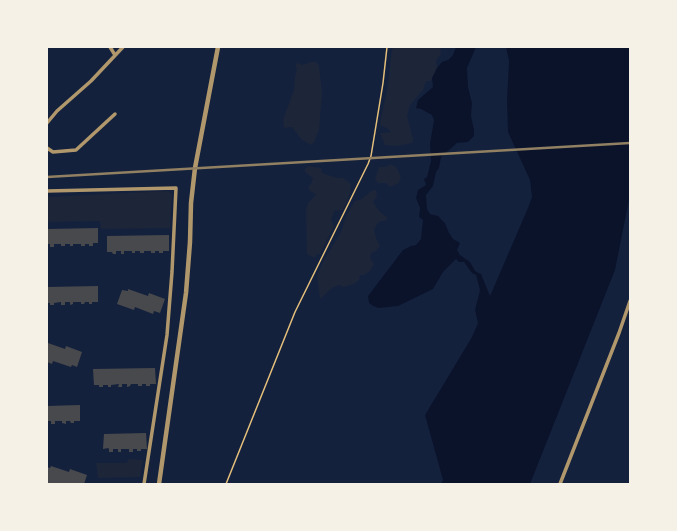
<!DOCTYPE html>
<html>
<head>
<meta charset="utf-8">
<style>
  body { margin:0 }
  #map { position:relative; width:677px; height:531px; overflow:hidden; background:#14213d; font-family:"Archivo Narrow",sans-serif }
  canvas { display:block }
  .frame { position:absolute; inset:0; border:48px solid #f6f1e7; pointer-events:none }
</style>
</head>
<body>
<div id="map">
<canvas width="677" height="531"></canvas>
<div class="frame"></div>
</div>
<script>
const g = document.querySelector('canvas').getContext('2d');
g.lineJoin = 'round';
function paint(path, color) {
  g.fillStyle = color;
  g.fill(path, 'evenodd');
}
function poly(rows) {
  const path = new Path2D();
  for (const r of rows) {
    path.moveTo(r[0], r[1]);
    for (let i = 2; i < r.length; i += 2) path.lineTo(r[i], r[i + 1]);
  }
  return path;
}
function stroke(path, color, width, dash) {
  g.strokeStyle = color;
  g.lineWidth = width;
  g.lineCap = dash ? 'butt' : 'round';
  g.setLineDash(dash || []);
  g.stroke(path);
}
paint(poly([
  [394,47,440,47,441,54,436,61,437,67,431,81,426,81,423,90,410,105,407,116,413,139,412,143,397,146,385,145,380,133,391,132,387,128,381,126,380,123,387,90,392,50],
  [312,62,316,62,319,65,322,93,319,130,316,136,315,141,311,145,301,139,292,127,284,128,283,120,294,90,295,77,297,69,295,64,298,63,302,65],
  [390,164,396,167,401,176,399,183,390,187,386,183,378,183,375,179,379,167,386,167],
  [308,166,321,168,322,173,337,178,343,178,351,184,350,194,343,210,334,211,331,220,334,226,320,254,317,254,315,258,307,254,306,211,308,203,312,199,316,194,310,191,308,187,311,184,313,178,305,172,305,169],
  [376,190,377,196,373,202,380,212,387,217,387,220,379,222,374,229,376,238,380,246,376,251,373,252,370,255,371,260,374,264,370,271,364,275,360,275,359,280,354,284,344,287,339,285,332,288,320,299,317,275,323,262,341,232,347,214,355,201,362,199,371,191],
  [168,191,172,194,170,228,101,229,100,221,47,222,47,197],
  [128,459,143,460,140,477,98,478,96,463,127,463]
]), '#1d2539');
paint(poly([
  [456,47,476,47,467,68,468,87,472,103,471,116,474,130,474,136,468,142,457,143,441,157,439,168,436,172,433,186,426,195,427,209,430,214,438,216,445,223,449,233,453,239,460,243,457,250,460,255,470,262,475,271,481,274,490,296,528,208,532,197,530,180,508,132,507,100,509,61,506,47,630,47,630,195,615,270,530,484,441,484,443,480,425,415,472,337,478,323,475,310,480,290,476,275,472,273,464,262,459,262,456,259,443,272,433,289,398,306,379,308,373,306,369,303,368,296,403,250,411,246,416,245,421,239,423,220,419,217,420,208,416,198,418,190,426,185,424,179,427,177,431,161,430,144,434,120,432,115,421,109,416,108,418,100,433,87,432,78,437,68,442,62,448,60,453,55]
]), '#0b132b');
paint(poly([
  [98,228,98,243,93,243,93,246,89,246,89,244,85,244,85,246,81,246,81,244,73,244,73,246,70,246,70,244,65,244,65,246,61,246,61,244,54,244,54,247,50,247,50,244,47,244,47,229],
  [169,235,169,251,163,251,163,253,159,253,159,251,155,251,155,253,151,253,151,251,144,251,144,253,140,253,140,251,135,251,135,253,132,253,132,251,124,251,124,254,121,254,121,251,116,251,116,254,113,254,112,252,107,252,107,236],
  [98,286,98,302,92,302,92,304,89,304,89,302,85,302,84,304,81,304,81,302,73,302,73,304,70,305,70,302,65,302,65,305,61,305,61,302,54,303,54,305,50,305,50,303,47,303,47,287],
  [128,289,148,296,149,293,165,299,160,313,154,311,153,314,135,307,134,310,117,304,122,290,128,291],
  [48,343,65,349,66,346,82,352,77,367,72,365,71,367,53,361,52,364,47,362],
  [155,368,156,384,150,384,150,386,146,386,146,384,142,384,142,386,138,386,138,384,131,384,130,386,127,387,127,384,122,384,122,387,118,387,119,384,111,385,111,387,108,387,108,385,103,385,103,387,99,387,99,385,94,385,93,369],
  [80,405,80,421,74,421,74,423,71,423,70,421,66,421,66,424,62,423,62,421,55,421,55,424,51,424,51,421,47,421,47,406],
  [146,433,147,449,141,449,141,451,137,451,137,449,133,449,133,452,129,452,129,449,121,449,121,452,118,452,118,449,113,449,113,452,109,452,109,449,108,448,103,449,104,434],
  [51,466,69,472,70,469,87,475,84,484,47,483,47,467,50,468]
]), '#48494c');
stroke(poly([
  [226,484,295,312,368,164,371,156,383,83,387,47]
]), '#e5c07b', 1.5);
stroke(poly([
  [110,47,115,55],
  [47,123,57,111,91,81,123,47],
  [47,148,53,152,76,150,115,114],
  [47,191,176,188,172,272,167,335,144,484],
  [560,484,619,333,630,301]
]), '#b1986c', 3.5);
stroke(poly([
  [159,484,186,293,190,242,191,203,195,168,218,47]
]), '#b1986c', 4.5);
stroke(poly([
  [47,177,630,143]
]), '#918062', 2.5);
</script>
</body>
</html>
